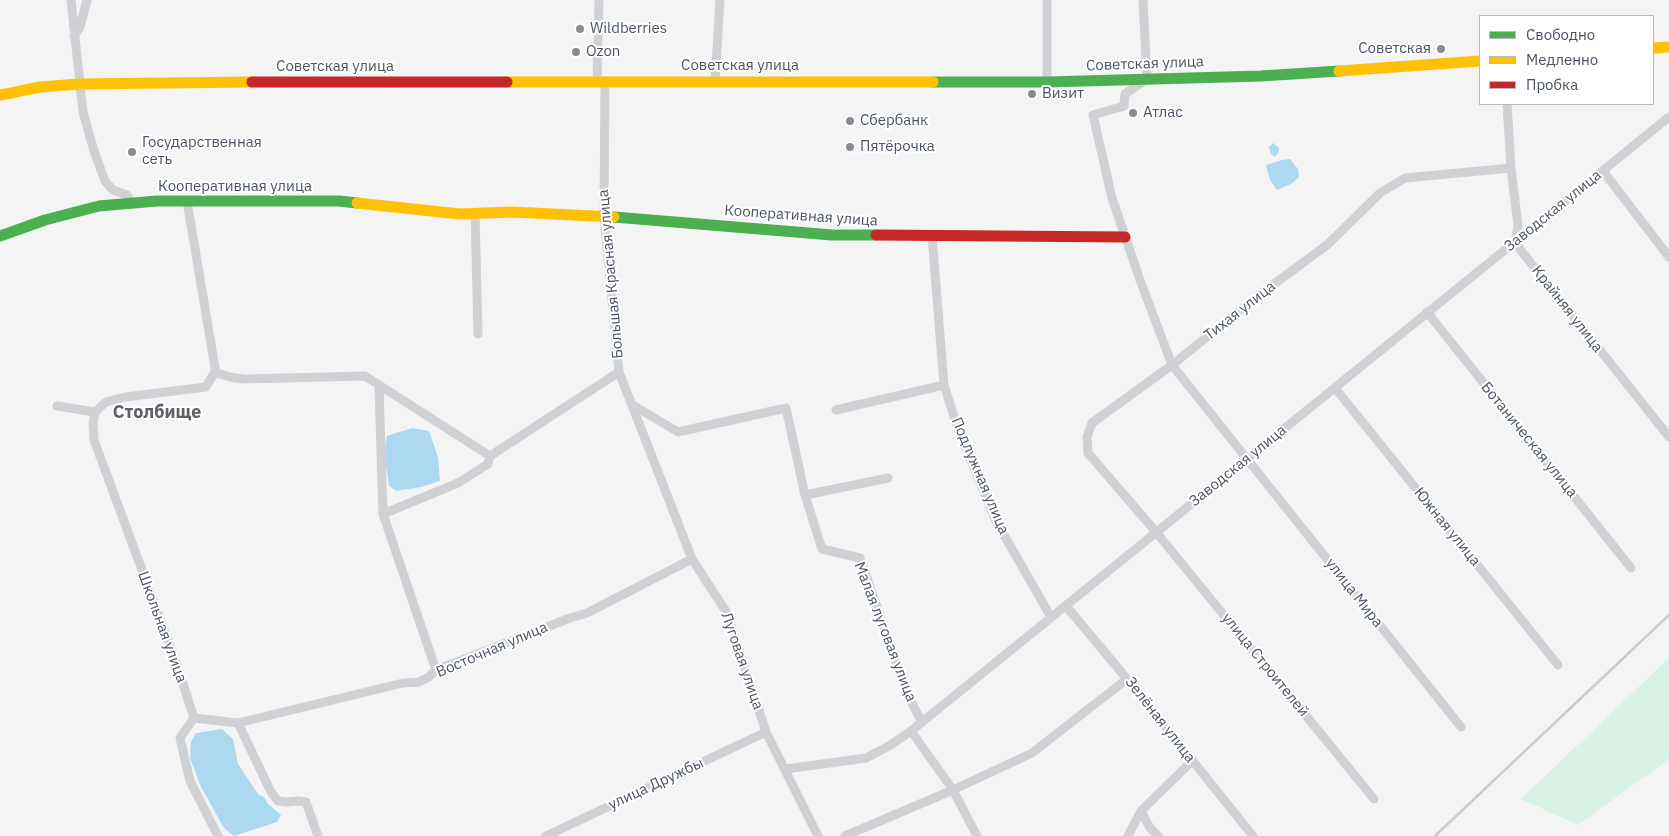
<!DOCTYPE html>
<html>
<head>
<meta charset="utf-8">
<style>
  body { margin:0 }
  #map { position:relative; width:1669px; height:836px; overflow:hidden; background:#f4f4f4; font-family:"IBM Plex Sans",sans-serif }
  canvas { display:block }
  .legend { position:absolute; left:1479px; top:15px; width:175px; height:90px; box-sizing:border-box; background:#fff; border:1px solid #b7bac0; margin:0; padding:6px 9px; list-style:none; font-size:15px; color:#4a5361 }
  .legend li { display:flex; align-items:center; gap:10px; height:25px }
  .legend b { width:25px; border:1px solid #b7bac0 }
</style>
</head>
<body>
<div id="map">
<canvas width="1669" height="836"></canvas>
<ul class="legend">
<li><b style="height:6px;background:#4caf50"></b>Свободно</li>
<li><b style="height:6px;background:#ffc107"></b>Медленно</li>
<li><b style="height:6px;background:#c62828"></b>Пробка</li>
</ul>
</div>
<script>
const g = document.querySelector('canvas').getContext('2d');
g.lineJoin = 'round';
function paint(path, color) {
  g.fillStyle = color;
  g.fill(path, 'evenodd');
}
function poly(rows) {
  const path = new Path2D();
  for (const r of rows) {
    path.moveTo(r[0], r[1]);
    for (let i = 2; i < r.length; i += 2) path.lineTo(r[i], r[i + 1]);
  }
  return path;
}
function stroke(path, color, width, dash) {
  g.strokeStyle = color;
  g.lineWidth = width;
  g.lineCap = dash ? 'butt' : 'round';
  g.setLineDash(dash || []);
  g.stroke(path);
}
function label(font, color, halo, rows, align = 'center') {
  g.font = font + ' "IBM Plex Sans",sans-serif';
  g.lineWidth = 4;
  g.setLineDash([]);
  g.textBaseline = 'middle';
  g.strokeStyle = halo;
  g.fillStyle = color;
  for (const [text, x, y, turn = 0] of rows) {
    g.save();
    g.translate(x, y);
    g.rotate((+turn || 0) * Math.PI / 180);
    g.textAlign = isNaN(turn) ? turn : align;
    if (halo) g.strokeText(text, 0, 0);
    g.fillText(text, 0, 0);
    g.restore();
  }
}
paint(poly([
  [1669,658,1669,759,1578,825,1521,799]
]), '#d8f2e6');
paint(poly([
  [1273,143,1279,148,1279,152,1275,157,1271,154,1269,147],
  [1290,159,1298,169,1299,177,1291,184,1277,190,1270,180,1266,165,1282,160],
  [412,428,429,431,438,457,440,481,421,487,396,491,389,486,384,453,387,436],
  [222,729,233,739,238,764,258,794,265,798,267,803,281,815,277,822,234,836,224,828,201,787,190,758,191,742,196,733]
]), '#add9f0');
stroke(poly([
  [71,0,83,112,94,151,105,181,113,190,127,195,132,203],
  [1047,0,1047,82],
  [1143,0,1147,79,1125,94,1124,106,1093,115,1112,198,1140,280,1172,365,1461,727],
  [74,36,80,27,87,0],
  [597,81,599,0],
  [605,81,604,216,619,372,692,559,727,613,766,732,818,836],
  [715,81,720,0],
  [1507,104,1511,168,1518,226,1515,243,1669,437],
  [1603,171,1669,257],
  [187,201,216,374],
  [475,213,478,334],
  [932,236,944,385,958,429,996,521,1051,617],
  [1427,312,1631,568],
  [379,385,383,514,436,670],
  [1335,388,1558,665],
  [631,404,678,432,786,408,805,495,822,549,860,558,907,694,922,722],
  [57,406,95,412,106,402,125,397,206,387,213,375,218,373,230,377,244,379,365,376,490,456,619,372],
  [836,410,944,385],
  [95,412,93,425,94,440,176,662,194,718],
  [805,495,888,478],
  [383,514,458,483,488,464,490,456],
  [1066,606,1127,679,1253,836],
  [194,718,238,723,403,683,419,682,429,677,436,670,570,618,587,613,692,559],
  [194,718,180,738,190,781,218,836],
  [238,723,271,792,278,801,286,802,298,801,306,802,318,836],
  [911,731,953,790,977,836],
  [786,769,866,758,889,746,911,731,1669,117],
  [1374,799,1156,532,1088,453,1087,437,1092,423,1172,365,1259,295,1327,245,1380,193,1405,178,1511,168],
  [1141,811,1192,761],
  [546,836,766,732],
  [845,836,953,790,1032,753,1127,679],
  [1128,836,1141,811,1150,828,1158,836]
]), '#cfd1d4', 9);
stroke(poly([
  [933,82,1047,82,1261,76,1339,71],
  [614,217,832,235,876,235],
  [0,236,45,220,99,206,157,201,339,201,357,203]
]), '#4caf50', 11);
stroke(poly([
  [1653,48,1669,47],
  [1339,71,1480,61],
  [507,82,933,82],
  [0,95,40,87,79,84,252,82],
  [357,203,460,214,512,212,614,217]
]), '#ffc107', 11);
stroke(poly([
  [252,82,507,82],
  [876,235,1125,237]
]), '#c62828', 11);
stroke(poly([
  [1435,836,1669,615]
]), '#cacbcd', 2.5);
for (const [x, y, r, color] of [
  [580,29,5,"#868b94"],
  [1441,49,5,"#868b94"],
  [576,52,5,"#868b94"],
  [1032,94,5,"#868b94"],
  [1133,113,5,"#868b94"],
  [850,121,5,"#868b94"],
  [850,147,5,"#868b94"],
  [132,152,5,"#868b94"]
]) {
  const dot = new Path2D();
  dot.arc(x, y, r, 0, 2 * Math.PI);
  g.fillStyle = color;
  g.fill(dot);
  stroke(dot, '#fff', 2);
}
label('15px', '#4a5361', '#fff', [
  ["Wildberries",590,29],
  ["Советская",1431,49,"right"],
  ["Ozon",586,52],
  ["Визит",1042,94],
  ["Атлас",1143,113],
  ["Сбербанк",860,121],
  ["Государственная",142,143],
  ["сеть",142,160],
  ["Пятёрочка",860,147]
], 'left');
label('15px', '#4a5361', '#fff', [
  ["Советская улица",1145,64,-2],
  ["Советская улица",740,66],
  ["Советская улица",335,67],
  ["Кооперативная улица",235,187],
  ["Заводская улица",1553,211,-39],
  ["Кооперативная улица",801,216,4],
  ["Большая Красная улица",611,274,-95],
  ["Крайняя улица",1567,309,52],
  ["Тихая улица",1240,311,-38],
  ["Ботаническая улица",1529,440,51],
  ["Заводская улица",1238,466,-39],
  ["Подлужная улица",980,476,67],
  ["Южная улица",1447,527,51],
  ["улица Мира",1354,593,52],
  ["Школьная улица",162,627,70],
  ["Малая луговая улица",885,632,69],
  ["Восточная улица",492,650,-23],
  ["Луговая улица",742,661,71],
  ["улица Строителей",1265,665,51],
  ["Зелёная улица",1160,720,52],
  ["улица Дружбы",656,784,-25]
]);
label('bold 18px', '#5f6168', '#fff', [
  ["Столбище",157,413]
]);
</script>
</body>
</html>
